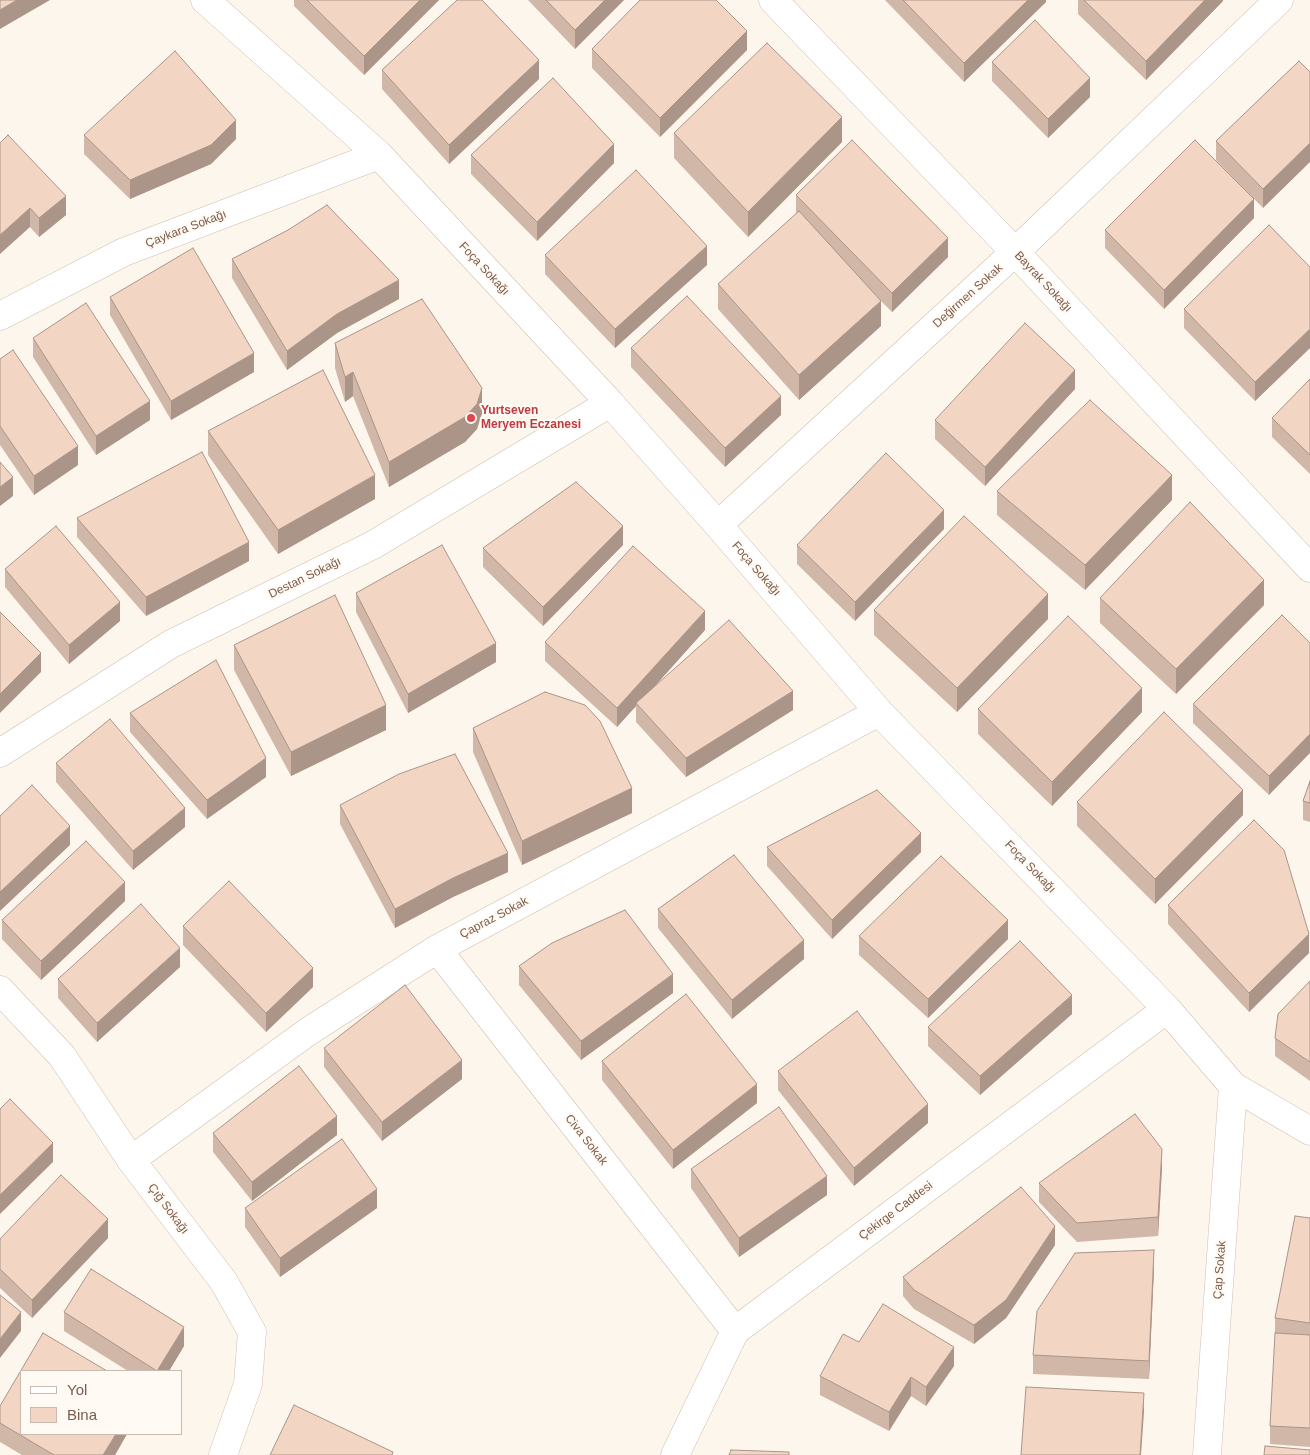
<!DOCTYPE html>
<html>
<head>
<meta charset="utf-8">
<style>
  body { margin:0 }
  #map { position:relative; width:1310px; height:1455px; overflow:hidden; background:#fdf6ec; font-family:Arial,sans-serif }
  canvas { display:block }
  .legend { position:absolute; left:20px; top:1370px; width:162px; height:65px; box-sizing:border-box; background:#fffaf3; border:1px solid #cabbb1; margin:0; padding:6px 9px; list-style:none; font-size:15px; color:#7a5c4d }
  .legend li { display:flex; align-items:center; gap:10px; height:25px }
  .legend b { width:25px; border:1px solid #cabbb1 }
</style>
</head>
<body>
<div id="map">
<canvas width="1310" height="1455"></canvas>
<ul class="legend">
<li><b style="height:6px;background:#fff"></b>Yol</li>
<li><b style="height:14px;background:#f3d5c3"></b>Bina</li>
</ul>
</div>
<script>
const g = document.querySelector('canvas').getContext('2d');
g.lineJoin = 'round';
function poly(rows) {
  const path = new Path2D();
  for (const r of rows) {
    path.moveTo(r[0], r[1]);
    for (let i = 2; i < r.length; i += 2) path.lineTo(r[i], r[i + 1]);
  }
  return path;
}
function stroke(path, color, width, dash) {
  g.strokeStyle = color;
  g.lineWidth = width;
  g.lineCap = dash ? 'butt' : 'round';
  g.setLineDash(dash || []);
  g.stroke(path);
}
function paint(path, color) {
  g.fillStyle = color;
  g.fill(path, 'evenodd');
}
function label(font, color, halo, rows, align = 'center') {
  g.font = font + ' Arial,sans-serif';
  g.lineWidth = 4;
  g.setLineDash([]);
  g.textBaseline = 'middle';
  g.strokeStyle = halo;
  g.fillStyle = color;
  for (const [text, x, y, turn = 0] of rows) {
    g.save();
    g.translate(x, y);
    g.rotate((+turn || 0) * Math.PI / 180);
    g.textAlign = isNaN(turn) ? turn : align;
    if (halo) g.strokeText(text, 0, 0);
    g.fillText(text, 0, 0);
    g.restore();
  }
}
const minor = poly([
  [205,0,379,155,610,403,718,525,879,712,1167,1009,1233,1086,1310,1131],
  [773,0,1015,252,1310,568],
  [0,316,124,252,379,155],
  [718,525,1015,252,1279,0],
  [0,753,171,644,373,545,610,403],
  [437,949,735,1331],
  [0,990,62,1056,131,1160,224,1282,252,1332,248,1384,223,1455],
  [131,1160,309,1031,437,949,879,712],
  [675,1455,735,1331,1167,1009],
  [1207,1455,1233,1086]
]);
stroke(minor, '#d1beb0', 29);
stroke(minor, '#fff', 28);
paint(poly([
  [294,0,439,0,364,75,294,6],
  [528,0,624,0,575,49],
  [885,0,1046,0,1046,2,964,82],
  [1078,0,1223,0,1223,1,1146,80,1078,14],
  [592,49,747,50,660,137,592,68],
  [1299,61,1263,208,1216,160,1216,141],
  [992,62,1090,97,1048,138,992,81],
  [382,70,539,79,449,164,382,89],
  [674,133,842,142,748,237,674,158],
  [84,135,236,139,211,164,130,199,84,154],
  [0,143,66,215,39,237,30,227],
  [471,155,614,163,537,241,471,174],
  [796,195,948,257,892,312,872,292,881,326,799,400,718,309,718,284,796,214],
  [1254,218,1164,309,1105,248,1105,230],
  [545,255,707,265,615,348,545,274],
  [232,259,399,299,337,333,287,370,232,278],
  [1310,267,1310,348,1255,401,1184,328,1184,309],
  [110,297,254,372,171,420,110,315],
  [33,338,150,420,96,455,33,357],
  [335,343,482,413,477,429,465,442,389,487,353,396,345,402,335,368],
  [631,348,781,415,725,467,631,367],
  [0,359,78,465,34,495,0,445],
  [1310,379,1310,474,1272,437,1272,418],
  [1075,389,985,486,935,439,935,420],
  [208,431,375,499,278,554,208,455],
  [997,491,1172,500,1085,590,997,515],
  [77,518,249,561,146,616,77,537],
  [944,529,855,621,797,564,797,545],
  [623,545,543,626,483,567,483,548],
  [5,569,120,621,69,664,5,587],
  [356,593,496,662,408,713,356,612],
  [1100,598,1264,605,1176,694,1100,623],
  [874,610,1048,619,957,712,874,635],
  [1282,615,1269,795,1193,723,1193,704],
  [705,630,652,689,793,710,686,777,636,722,636,706,617,727,545,661,545,642],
  [234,645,386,730,291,776,234,670],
  [978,709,1142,712,1052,806,978,734],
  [130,713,266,777,207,819,130,732],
  [473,728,632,813,522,865,473,752],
  [56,763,185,827,133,870,56,782],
  [1310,781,1310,822,1303,820,1303,801],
  [1077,802,1243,815,1155,904,1077,826],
  [340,805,508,872,453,897,395,928,340,824],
  [767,847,921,852,832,939,767,866],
  [125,901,41,980,2,939,2,920],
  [1168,905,1309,953,1249,1012,1168,924],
  [658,909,804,959,732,1019,658,928],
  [183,926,313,987,266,1032,183,945],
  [859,936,1008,939,928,1018,859,955],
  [519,966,673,993,581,1060,519,985],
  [180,967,97,1042,58,998,58,979],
  [1310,981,1310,1081,1275,1056,1275,1038],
  [1072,1014,980,1095,928,1046,928,1027],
  [324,1048,462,1079,382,1141,324,1067],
  [602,1061,757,1103,673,1169,602,1080],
  [778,1071,928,1123,854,1186,778,1090],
  [213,1133,337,1135,252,1201,213,1152],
  [1162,1168,1158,1236,1077,1242,1039,1202,1039,1183],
  [691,1169,827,1195,739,1257,691,1188],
  [245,1208,377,1208,280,1277,245,1227],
  [1310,1218,1310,1447,1270,1444,1270,1426,1275,1337,1275,1318],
  [108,1238,32,1318,0,1288,0,1239],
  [1055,1245,1006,1318,974,1344,914,1309,903,1296,903,1277],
  [1154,1269,1149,1379,1033,1374,1033,1355],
  [64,1312,184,1346,169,1371,128,1371,64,1331],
  [859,1342,954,1366,926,1406,911,1396,889,1431,820,1395,820,1376],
  [0,1406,21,1434,127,1434,115,1455,22,1455,0,1442]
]), '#d1b7a8');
paint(poly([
  [17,0,50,0,0,29,0,10],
  [420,0,439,0,364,75,364,56],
  [605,0,624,0,575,49,575,30],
  [1028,0,1046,0,1046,2,964,82,964,63],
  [1205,0,1223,0,1223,1,1146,80,1146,61],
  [747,31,747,50,660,137,660,118],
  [539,60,539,79,449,164,449,145],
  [1090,78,1090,97,1048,138,1048,119],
  [842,117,842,142,748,237,748,212],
  [236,120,236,139,211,164,130,199,130,180],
  [1310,143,1310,162,1263,208,1263,189],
  [614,144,614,163,537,241,537,222],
  [66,196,66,215,39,237,39,218],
  [1254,199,1254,218,1164,309,1164,290],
  [30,208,30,227,0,254,0,235],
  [948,238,948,257,892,312,892,293],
  [707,246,707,265,615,348,615,329],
  [399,280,399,299,337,333,287,370,287,351,337,314],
  [881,301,881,326,799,400,799,375],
  [1310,329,1310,348,1255,401,1255,382],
  [254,353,254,372,171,420,171,401],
  [1075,370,1075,389,985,486,985,467],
  [353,372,353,396,345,402,345,377],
  [482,388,482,413,477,429,465,442,389,487,389,462],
  [781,396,781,415,725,467,725,448],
  [150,401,150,420,96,455,96,436],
  [78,446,78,465,34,495,34,476],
  [375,475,375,499,278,554,278,530],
  [1172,475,1172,500,1085,590,1085,565],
  [13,477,13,496,0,506,0,487],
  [944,510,944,529,855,621,855,602],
  [623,526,623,545,543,626,543,607],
  [249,542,249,561,146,616,146,597],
  [1264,580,1264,605,1176,694,1176,669],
  [1048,594,1048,619,957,712,957,688],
  [120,602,120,621,69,664,69,645],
  [705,611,705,630,638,705,636,703,636,706,617,727,617,708],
  [496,643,496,662,408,713,408,694],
  [41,653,41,672,0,713,0,694],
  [1142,688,1142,712,1052,806,1052,782],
  [793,691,793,710,686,777,686,758],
  [386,705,386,730,291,776,291,752],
  [1310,734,1310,753,1269,795,1269,776],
  [266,758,266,777,207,819,207,800],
  [632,788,632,813,522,865,522,841],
  [1243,790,1243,815,1155,904,1155,879],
  [185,808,185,827,133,870,133,851],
  [70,826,70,845,0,911,0,892],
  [921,833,921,852,832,939,832,920],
  [508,853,508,872,453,897,395,928,395,909,453,878],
  [125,882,125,901,41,980,41,961],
  [1008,920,1008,939,928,1018,928,999],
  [1309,934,1309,953,1249,1012,1249,993],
  [804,940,804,959,732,1019,732,1000],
  [180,948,180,967,97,1042,97,1023],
  [313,968,313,987,266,1032,266,1013],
  [673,974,673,993,581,1060,581,1041],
  [1072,995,1072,1014,980,1095,980,1076],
  [462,1060,462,1079,382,1141,382,1122],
  [757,1084,757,1103,673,1169,673,1150],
  [928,1104,928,1123,854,1186,854,1168],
  [337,1116,337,1135,252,1201,252,1182],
  [53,1143,53,1162,0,1214,0,1195],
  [1162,1149,1162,1168,1158,1236,1158,1217],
  [827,1176,827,1195,739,1257,739,1238],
  [377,1189,377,1208,280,1277,280,1258],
  [108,1219,108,1238,32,1318,32,1300],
  [1055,1226,1055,1245,1006,1318,974,1344,974,1325],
  [1154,1250,1154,1269,1149,1379,1149,1361],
  [21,1312,21,1331,0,1358,0,1339],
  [184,1327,184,1346,169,1371,157,1371],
  [954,1347,954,1366,926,1406,926,1387],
  [911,1377,911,1396,889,1431,889,1412],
  [1144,1393,1144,1412,1141,1455,1140,1455],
  [116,1434,127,1434,115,1455,103,1455]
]), '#aa9588');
const building = poly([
  [0,0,17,0,0,10,0,0],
  [307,0,420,0,364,56,307,0],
  [457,0,482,0,539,60,449,145,382,70,457,0],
  [546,0,605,0,575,30,546,0],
  [640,0,716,0,747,31,660,118,592,49,640,0],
  [903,0,1028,0,964,63,903,0],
  [1084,0,1205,0,1146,61,1084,0],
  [1035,20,1090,78,1048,119,992,62,1035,20],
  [767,43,842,117,748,212,674,133,767,43],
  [175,51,236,120,211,145,130,180,84,135,175,51],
  [1299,61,1310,72,1310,143,1263,189,1216,141,1299,61],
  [553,78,614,144,537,222,471,155,553,78],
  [8,135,66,196,39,218,30,208,0,235,0,143,8,135],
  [852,140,948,238,892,293,796,195,852,140],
  [1195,140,1254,199,1164,290,1105,230,1195,140],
  [636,170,707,246,615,329,545,255,636,170],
  [327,205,399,280,337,314,287,351,232,259,288,230,327,205],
  [799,211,881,301,799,375,718,284,799,211],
  [1269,225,1310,267,1310,329,1255,382,1184,309,1269,225],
  [193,248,254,353,171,401,110,297,193,248],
  [687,296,781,396,725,448,631,348,687,296],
  [422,299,482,388,477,404,465,417,389,462,353,372,345,377,335,343,422,299],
  [86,303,150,401,96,436,33,338,86,303],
  [1025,323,1075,370,985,467,935,420,1025,323],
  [13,350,78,446,34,476,0,426,0,359,13,350],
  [323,370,375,475,278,530,208,431,323,370],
  [1310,379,1310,455,1272,418,1310,379],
  [1090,400,1172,475,1085,565,997,491,1090,400],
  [202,452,249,542,146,597,77,518,202,452],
  [886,453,944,510,855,602,797,545,886,453],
  [0,462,13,477,0,487,0,462],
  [576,482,623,526,543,607,483,548,576,482],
  [1190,502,1264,580,1176,669,1100,598,1190,502],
  [964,516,1048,594,957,688,874,610,964,516],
  [56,526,120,602,69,645,5,569,56,526],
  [442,545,496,643,408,694,356,593,442,545],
  [633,546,705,611,617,708,545,642,633,546],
  [335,595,386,705,291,752,234,645,335,595],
  [0,612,41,653,0,694,0,612],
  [1282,615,1310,643,1310,734,1269,776,1193,704,1282,615],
  [1068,616,1142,688,1052,782,978,709,1068,616],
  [729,620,793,691,686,758,636,703,729,620],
  [216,660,266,758,207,800,130,713,216,660],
  [545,692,585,705,600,721,632,788,522,841,473,728,545,692],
  [1164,712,1243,790,1155,879,1077,802,1164,712],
  [110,719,185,808,133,851,56,763,110,719],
  [455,754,508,853,453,878,395,909,340,805,399,774,455,754],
  [1310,781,1310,803,1303,801,1310,781],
  [32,785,70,826,0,892,0,816,32,785],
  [877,790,921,833,832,920,767,847,877,790],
  [1254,820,1284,850,1309,934,1249,993,1168,905,1254,820],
  [86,841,125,882,41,961,2,920,86,841],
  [734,855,804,940,732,1000,658,909,734,855],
  [941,856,1008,920,928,999,859,936,941,856],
  [229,881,313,968,266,1013,183,926,229,881],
  [141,904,180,948,97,1023,58,979,141,904],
  [625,910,673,974,581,1041,519,966,552,943,625,910],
  [1020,941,1072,995,980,1076,928,1027,1020,941],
  [1310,981,1310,1062,1275,1038,1278,1014,1310,981],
  [405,985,462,1060,382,1122,324,1048,405,985],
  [686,994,757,1084,673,1150,602,1061,686,994],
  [857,1011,928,1104,854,1168,778,1071,857,1011],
  [299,1066,337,1116,252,1182,213,1133,299,1066],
  [10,1099,53,1143,0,1195,0,1109,10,1099],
  [779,1107,827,1176,739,1238,691,1169,779,1107],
  [1135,1114,1162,1149,1158,1217,1077,1223,1039,1183,1135,1114],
  [342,1139,377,1189,280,1258,245,1208,342,1139],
  [61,1175,108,1219,32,1300,0,1269,0,1239,61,1175],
  [1021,1187,1055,1226,1006,1300,974,1325,914,1290,903,1277,1021,1187],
  [1295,1216,1310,1218,1310,1323,1275,1318,1295,1216],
  [1154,1250,1149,1361,1033,1355,1037,1311,1075,1253,1154,1250],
  [91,1269,184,1327,157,1371,64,1312,91,1269],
  [0,1295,21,1312,0,1339,0,1295],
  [883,1304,954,1347,926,1387,911,1377,889,1412,820,1376,843,1334,859,1342,883,1304],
  [43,1333,107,1371,21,1371,21,1434,116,1434,103,1455,54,1455,0,1423,0,1406,43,1333],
  [1275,1333,1310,1335,1310,1428,1270,1426,1275,1333],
  [1026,1387,1144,1393,1140,1455,1021,1455,1026,1387],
  [294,1405,393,1452,392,1455,270,1455,294,1405],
  [1265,1446,1310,1450,1310,1455,1264,1455,1265,1446],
  [731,1450,789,1452,789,1455,729,1455,731,1450]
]);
paint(building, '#f3d5c3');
stroke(building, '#aa9588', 1);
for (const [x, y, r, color] of [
  [471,418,5,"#e0444e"]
]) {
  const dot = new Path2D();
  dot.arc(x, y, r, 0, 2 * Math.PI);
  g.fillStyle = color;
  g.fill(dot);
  stroke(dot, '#fffaf3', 2);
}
label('12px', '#7a5c4d', '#fffaf3', [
  ["Çaykara Sokağı",186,229,-21],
  ["Foça Sokağı",484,269,47],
  ["Bayrak Sokağı",1043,282,47],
  ["Değirmen Sokak",968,296,-42],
  ["Foça Sokağı",756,569,49],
  ["Destan Sokağı",305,578,-26],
  ["Foça Sokağı",1030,867,46],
  ["Çapraz Sokak",494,918,-28],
  ["Civa Sokak",586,1140,52],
  ["Çığ Sokağı",168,1209,53],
  ["Çekirge Caddesi",896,1211,-37],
  ["Çap Sokak",1220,1270,-86]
]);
label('bold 12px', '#be3a42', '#fffaf3', [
  ["Yurtseven",481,411],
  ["Meryem Eczanesi",481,425]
], 'left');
</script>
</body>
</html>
